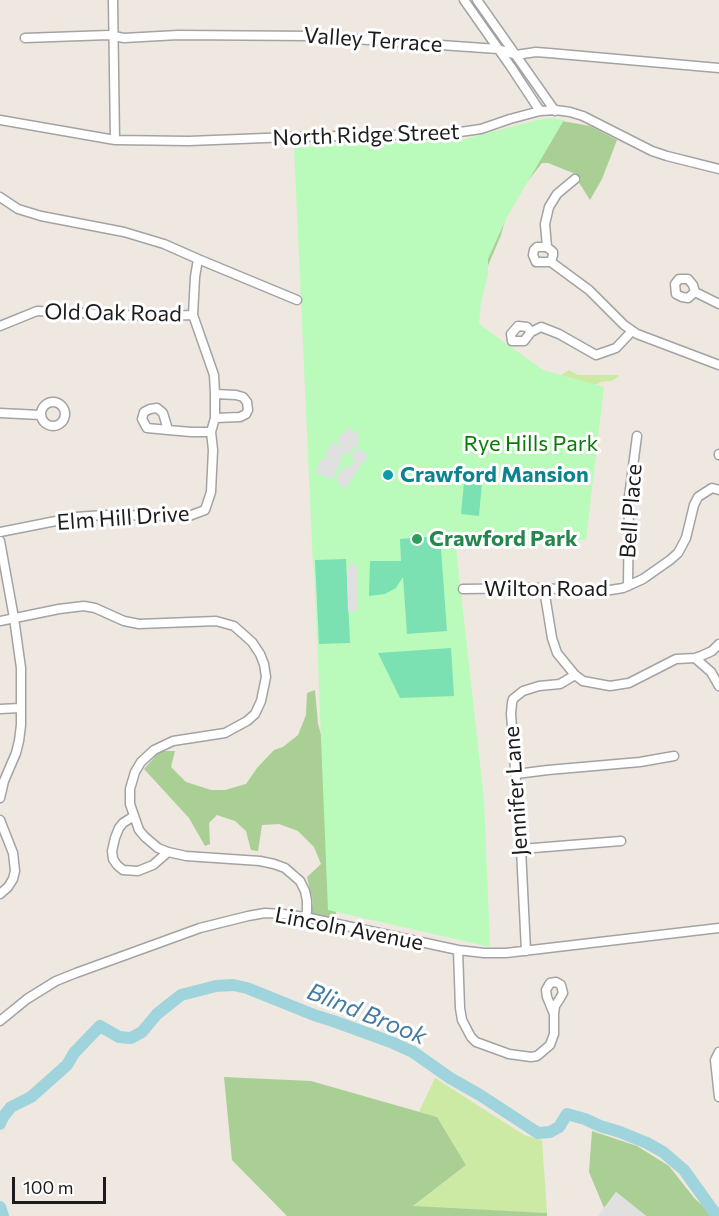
<!DOCTYPE html>
<html>
<head>
<meta charset="utf-8">
<style>
  body { margin:0 }
  #map { position:relative; width:719px; height:1216px; overflow:hidden; background:#eee8e1; font-family:Commissioner,sans-serif }
  canvas { display:block }
  .scale { position:absolute; left:12px; top:1177px; width:94px; height:27px; box-sizing:border-box; border:3px solid #1c1c1c; border-top:0; padding-left:8px; font-size:18px; line-height:21px; white-space:nowrap; color:#1c1c1c; -webkit-text-stroke:4px #fff; paint-order:stroke }
</style>
</head>
<body>
<div id="map">
<canvas width="719" height="1216"></canvas>
<div class="scale">100 m</div>
</div>
<script>
const g = document.querySelector('canvas').getContext('2d');
g.lineJoin = 'round';
function paint(path, color) {
  g.fillStyle = color;
  g.fill(path, 'evenodd');
}
function poly(rows) {
  const path = new Path2D();
  for (const r of rows) {
    if (r.length === 3) {
      path.moveTo(r[0] + r[2], r[1]);
      path.arc(r[0], r[1], r[2], 0, 2 * Math.PI);
      continue;
    }
    path.moveTo(r[0], r[1]);
    for (let i = 2; i < r.length; i += 2) path.lineTo(r[i], r[i + 1]);
  }
  return path;
}
function stroke(path, color, width, dash) {
  g.strokeStyle = color;
  g.lineWidth = width;
  g.lineCap = dash ? 'butt' : 'round';
  g.setLineDash(dash || []);
  g.stroke(path);
}
function label(font, color, halo, rows, align = 'center') {
  g.font = font + ' Commissioner,sans-serif';
  g.lineWidth = 6;
  g.setLineDash([]);
  g.textBaseline = 'middle';
  g.strokeStyle = halo;
  g.fillStyle = color;
  for (const [text, x, y, turn = 0] of rows) {
    g.save();
    g.translate(x, y);
    g.rotate((+turn || 0) * Math.PI / 180);
    g.textAlign = isNaN(turn) ? turn : align;
    if (halo) g.strokeText(text, 0, 0);
    g.fillText(text, 0, 0);
    g.restore();
  }
}
paint(poly([
  [569,370,578,375,619,375,618,377,611,381,601,382,593,386,541,388],
  [435,1078,524,1135,542,1140,547,1213,412,1207,466,1165,437,1117,419,1112]
]), '#cceaa4');
paint(poly([
  [556,120,590,126,617,140,602,179,590,200,573,173,548,163,542,163,509,205,501,235,484,275,330,250],
  [315,690,318,724,328,758,336,868,336,920,311,913,313,902,307,877,321,864,314,847,298,831,279,824,262,825,258,851,251,850,246,831,235,821,217,815,209,823,210,844,205,846,189,818,144,769,160,751,175,751,171,767,186,782,211,790,225,790,246,784,257,768,274,750,283,747,298,735,306,715,307,693],
  [224,1077,311,1081,437,1117,466,1165,413,1206,547,1213,547,1216,287,1216,232,1160],
  [592,1131,637,1146,669,1166,695,1199,715,1216,646,1216,616,1192,604,1208,589,1172]
]), '#a9cf94');
paint(poly([
  [551,118,564,120,507,217,488,259,488,275,481,302,479,324,543,370,604,387,586,540,455,539,484,799,490,947,328,910,314,567,313,566,294,147,461,140,537,120]
]), '#bafbbb');
paint(poly([
  [464,482,482,483,479,516,461,514],
  [440,536,447,631,407,634,403,577,396,588,385,594,369,596,370,561,401,561,400,539],
  [346,559,350,643,319,644,315,560],
  [451,648,454,696,400,698,378,653]
]), '#7be0b2');
paint(poly([
  [349,427,353,432,357,430,359,434,357,435,357,438,360,442,345,457,342,455,339,456,342,460,332,479,315,473,322,458,327,459,328,456,325,454,333,442,337,446,339,446,340,443,337,439],
  [358,448,364,452,368,458,361,464,353,478,345,488,339,484,336,478,345,466,350,467,355,461,351,456],
  [353,563,358,569,358,610,348,612,347,567],
  [616,1192,646,1216,598,1216]
]), '#e0e0e0');
stroke(poly([
  [0,1124,3,1117,11,1107,31,1097,67,1065,74,1053,100,1026,119,1037,131,1038,142,1032,157,1014,181,995,216,986,233,985,247,988,314,1015,336,1022,391,1042,413,1052,450,1078,480,1095,538,1133,550,1132,559,1127,567,1114,585,1119,600,1126,620,1132,647,1143,663,1152,684,1170,717,1216],
  [0,1207,3,1216]
]), '#9fd4dd', 12);
const minor = poly([
  [113,0,115,140],
  [464,0,511,67,540,111],
  [477,0,555,111],
  [25,38,109,35,124,38,178,35,311,36,498,49,516,55,536,52,549,53,719,68],
  [0,120,115,140,189,141,290,137,446,134,481,129,510,119,540,111,556,110,570,112,583,116,652,151,667,156,719,169],
  [0,197,18,209,41,216,124,232,164,244,198,259,297,300],
  [547,247,537,247,534,250,533,255,536,262,551,262],
  [551,262,589,290,624,325,637,334,719,365],
  [551,262,553,255,553,252,547,247,545,224,549,207,557,194,575,179],
  [695,292,688,298,682,297,676,294,675,284,679,279,688,279,693,285,695,292,719,304],
  [0,326,37,311,146,316,193,315],
  [531,332,527,327,518,326,511,334,512,341,524,341,531,332,541,327,559,334,596,355,616,348,632,331],
  [53,414,12],
  [0,413,41,415],
  [215,418,240,417,246,414,248,410,247,402,243,397,236,395,215,394],
  [168,430,163,413,157,408,150,409,144,412,142,419,147,428,168,430,191,432,211,432],
  [719,454,719,455],
  [0,532,76,517,104,515,189,516,205,510,211,492,213,450,211,432,215,418,215,394,214,375,193,315,195,277,198,259],
  [0,541,14,618,21,668,21,725,19,741,16,753,4,781,0,798],
  [628,586,629,497,637,436],
  [463,589,537,588,604,591,623,588,643,579,670,560,678,553,686,538,694,505,698,497,712,488,719,490],
  [544,589,552,638,557,653,575,675,583,681,610,686,629,683,676,659,695,658,701,656,712,651,719,644],
  [0,621,59,609,84,606,95,608,124,621,139,624,216,621,234,626,252,642,260,654,264,664,266,677,261,701,255,714,247,721,225,733,173,741,154,750,141,762,135,772,130,789,130,804,139,830,145,837,158,848,168,852,186,856,260,861,274,864,285,868,300,881,305,891,307,901,307,912,305,917],
  [695,658,711,672,719,686],
  [0,709,20,708],
  [516,774,548,770,640,762,674,756],
  [134,816,123,823,119,828,115,838,112,851,113,859,117,865,123,870,138,871,153,865,168,852],
  [0,820,13,853,15,871,13,879,8,887,0,894],
  [521,849,621,841],
  [458,950,460,1008,462,1020,471,1037,476,1042,509,1054,531,1057,537,1056,550,1045,554,1034,554,1014,547,997,546,990,550,983,556,982,561,985,563,993,559,1000,555,1006,554,1014],
  [526,951,521,849,511,714,512,703,513,699,523,691,539,686,560,684,575,675],
  [0,1021,27,999,56,981,76,973,200,928,248,916,265,913,283,914,305,917,458,950,484,953,506,953,719,928],
  [719,1052,715,1060,719,1097]
]);
stroke(minor, '#a3a3a3', 11);
stroke(minor, '#fff', 8);
for (const [x, y, r, color] of [
  [388,475,6,"#0f9aa8"],
  [417,539,6,"#2e9e5b"]
]) {
  const dot = new Path2D();
  dot.arc(x, y, r, 0, 2 * Math.PI);
  g.fillStyle = color;
  g.fill(dot);
  stroke(dot, '#fff', 2);
}
label('22px', '#1c1c1c', '#fff', [
  ["Valley Terrace",373,40,4],
  ["North Ridge Street",366,135,-2],
  ["Old Oak Road",113,313,1],
  ["Bell Place",631,511,-86],
  ["Elm Hill Drive",123,518,-4],
  ["Wilton Road",546,589],
  ["Jennifer Lane",516,791,-94],
  ["Lincoln Avenue",349,929,11]
]);
label('22px', '#087c09', '#fff', [
  ["Rye Hills Park",531,444]
]);
label('bold 22px', '#0d838f', '#fff', [
  ["Crawford Mansion",400,475]
], 'left');
label('bold 22px', '#27864d', '#fff', [
  ["Crawford Park",429,539]
], 'left');
label('italic 24px', '#437ba5', '#fff', [
  ["Blind Brook",367,1014,22]
]);
</script>
</body>
</html>
